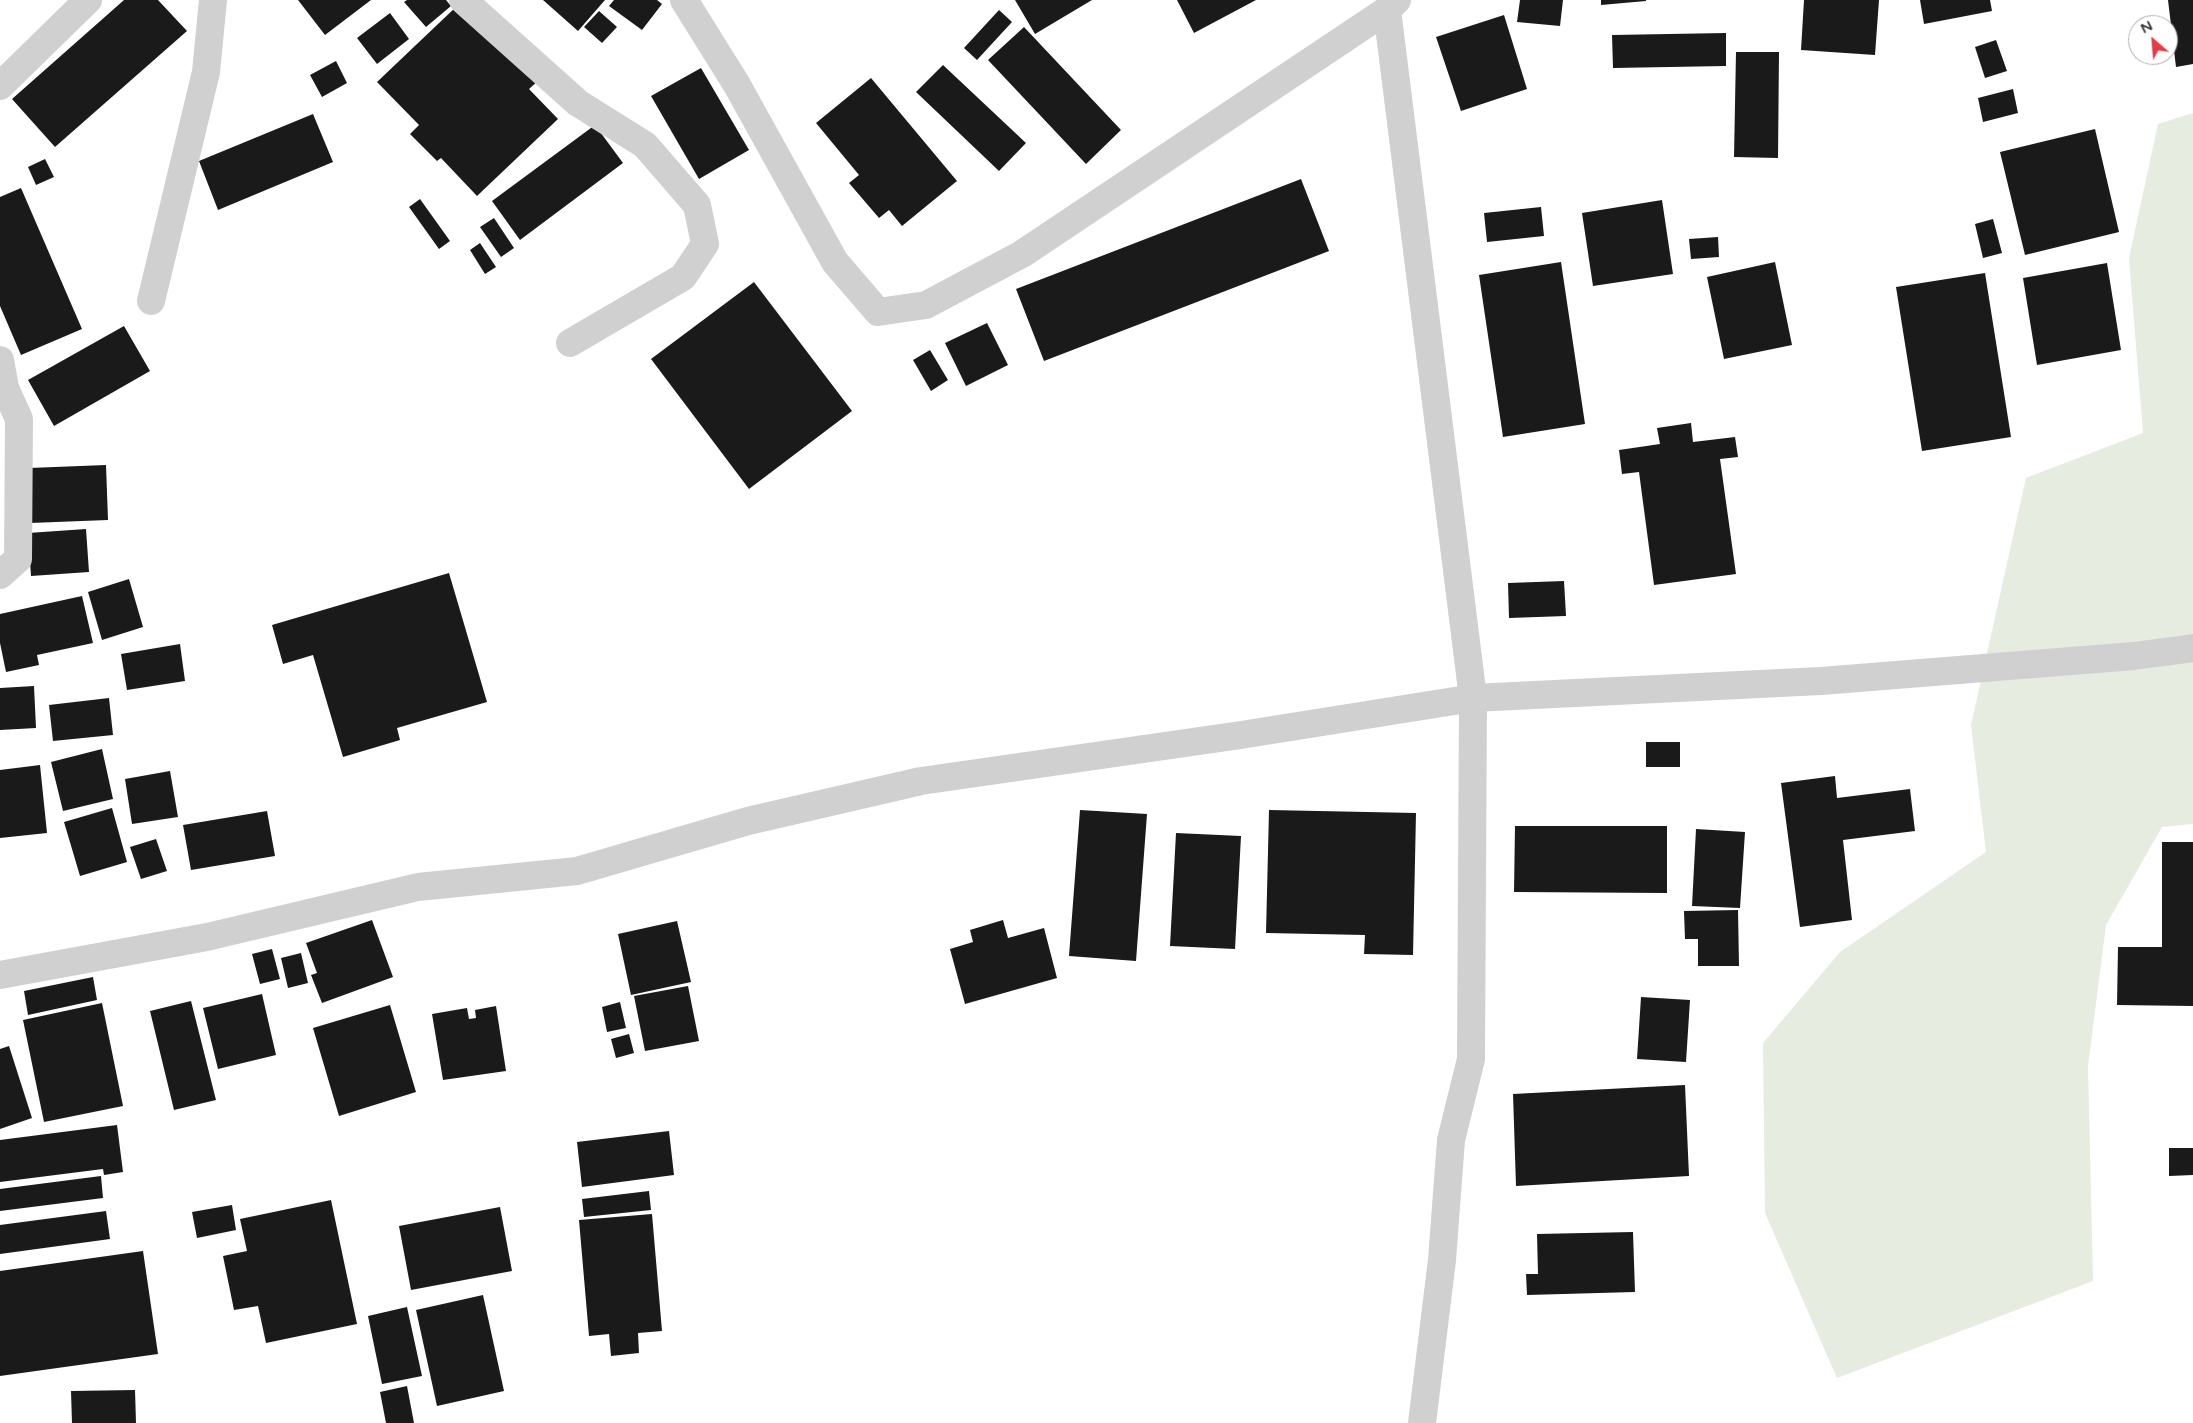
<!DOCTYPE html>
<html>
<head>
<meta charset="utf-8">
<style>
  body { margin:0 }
  #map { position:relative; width:2193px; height:1423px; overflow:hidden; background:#fff; font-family:"Varela Round",sans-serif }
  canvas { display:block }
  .north { position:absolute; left:2128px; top:15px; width:50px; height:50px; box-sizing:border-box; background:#fff; border:1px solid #adadad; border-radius:50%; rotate:333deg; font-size:14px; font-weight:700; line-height:20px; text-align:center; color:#333 }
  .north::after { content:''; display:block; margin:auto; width:18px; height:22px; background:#e63946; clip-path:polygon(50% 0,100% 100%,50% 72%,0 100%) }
</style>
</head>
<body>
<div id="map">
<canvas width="2193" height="1423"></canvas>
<div class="north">N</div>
</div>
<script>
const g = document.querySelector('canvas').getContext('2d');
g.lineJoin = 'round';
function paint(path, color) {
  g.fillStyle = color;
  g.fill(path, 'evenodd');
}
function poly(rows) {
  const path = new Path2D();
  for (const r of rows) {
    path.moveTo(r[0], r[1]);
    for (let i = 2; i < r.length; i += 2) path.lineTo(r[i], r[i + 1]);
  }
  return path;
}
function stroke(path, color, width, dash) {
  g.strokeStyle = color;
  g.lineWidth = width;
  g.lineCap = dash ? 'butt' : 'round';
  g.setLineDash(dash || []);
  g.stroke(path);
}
paint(poly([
  [2193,113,2193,824,2162,827,2106,925,2088,1066,2093,1281,1837,1378,1765,1213,1763,1043,1840,952,1986,852,1971,725,2026,478,2143,433,2129,258,2158,124]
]), '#e6ecdf');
paint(poly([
  [124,0,158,0,187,31,55,147,12,99],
  [298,0,371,0,325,35],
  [407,0,446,0,451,6,426,27,404,2],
  [543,0,605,0,578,31],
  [614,0,657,0,662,4,642,30,609,6],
  [1015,0,1092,0,1035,34],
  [1177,0,1256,0,1194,33],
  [1520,0,1563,0,1560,26,1517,22],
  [1601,0,1646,0,1646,1,1601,5],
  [1804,0,1879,0,1875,55,1801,50],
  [1920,0,1990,0,1992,11,1924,24],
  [2168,0,2193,0,2193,64,2176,67],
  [458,5,539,80,529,89,558,119,477,196,441,158,437,161,410,134,419,125,377,82],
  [999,10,1012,22,977,60,964,48],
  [599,11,617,27,602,43,584,27],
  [390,13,409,39,377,64,357,38],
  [1504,15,1527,89,1461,111,1436,37],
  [1024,27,1121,130,1086,164,988,60],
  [1726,33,1726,66,1613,68,1612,35],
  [1996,40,2007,71,1985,78,1975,47],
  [1736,52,1779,52,1778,158,1734,157],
  [336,61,347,83,322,97,310,75],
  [943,65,1026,143,999,171,916,92],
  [701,68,749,150,699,179,651,96],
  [871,78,957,181,902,226,889,210,879,218,849,183,859,175,816,123],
  [2013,89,2018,113,1983,122,1978,98],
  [313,114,333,162,218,210,199,161],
  [595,125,623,163,520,240,492,201],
  [2095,129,2119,232,2025,255,2000,152],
  [45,159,54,177,36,185,28,167],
  [1301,179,1329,251,1044,361,1016,289],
  [21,188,82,329,21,355,0,306,0,197],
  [420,199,450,241,439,249,409,207],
  [1662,200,1673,274,1593,286,1582,213],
  [1541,207,1544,236,1487,242,1484,213],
  [494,218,514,248,501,257,480,227],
  [1993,219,2002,253,1983,258,1975,224],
  [1718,237,1719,257,1691,259,1689,239],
  [480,243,496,267,485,274,470,250],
  [1561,262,1585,424,1503,437,1479,275],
  [1775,262,1792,345,1724,359,1707,277],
  [2107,263,2121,350,2037,365,2023,278],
  [1985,273,2011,437,1922,451,1896,287],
  [754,282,852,411,749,489,651,359],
  [987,323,1008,365,966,386,945,343],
  [124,326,150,371,54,426,28,380],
  [930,350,948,380,931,391,913,360],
  [1691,423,1693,442,1735,437,1738,457,1720,459,1736,574,1654,585,1639,472,1622,474,1619,450,1660,444,1657,428],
  [106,465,108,520,30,523,29,468],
  [86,529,89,572,31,576,28,533],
  [449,573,487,702,397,728,400,740,343,757,313,655,283,664,272,625],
  [129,579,143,627,102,640,88,592],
  [1564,581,1566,616,1509,618,1508,583],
  [82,596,93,643,37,655,39,665,6,672,0,643,0,614],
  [180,644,185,681,127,690,121,654],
  [34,686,36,728,0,730,0,688],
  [109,698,113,735,53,741,49,705],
  [1646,742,1680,742,1680,767,1646,767],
  [102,749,113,799,63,811,51,762],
  [40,765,47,833,0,838,0,770],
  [170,771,178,817,132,824,125,779],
  [1835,776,1837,798,1910,789,1915,831,1843,840,1852,920,1800,927,1781,783],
  [112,808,127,862,80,876,64,822],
  [1080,810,1147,814,1136,961,1069,956],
  [1269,810,1416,813,1413,955,1364,954,1365,935,1266,933],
  [267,811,275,856,191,870,183,825],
  [1515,826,1667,826,1667,893,1514,892],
  [1696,829,1745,832,1740,908,1692,906],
  [1176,833,1241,836,1235,949,1170,946],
  [156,839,167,871,141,879,130,847],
  [2162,842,2193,842,2193,1006,2117,1005,2118,947,2162,947],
  [1738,910,1739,966,1698,966,1698,939,1685,939,1684,911],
  [372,920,393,977,322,1003,311,975,317,973,306,943],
  [1003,920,1008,938,1044,928,1057,978,965,1004,950,949,973,942,970,930],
  [677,921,691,982,631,995,618,934],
  [272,949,280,979,260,984,252,954],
  [301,953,308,983,288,988,281,958],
  [93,977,97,1000,28,1015,24,991],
  [688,986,699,1041,645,1051,634,996],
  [262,994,276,1055,218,1069,203,1008],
  [1641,997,1690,1000,1686,1062,1637,1059],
  [191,1001,216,1100,174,1110,150,1011],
  [620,1002,626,1028,607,1032,602,1007],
  [102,1003,123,1106,44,1122,23,1020],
  [390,1005,416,1092,339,1116,313,1028],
  [496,1006,506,1071,443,1080,432,1014,467,1008,469,1019,476,1018,475,1010],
  [629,1034,634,1053,616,1058,611,1039],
  [9,1046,32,1118,0,1129,0,1049],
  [1685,1085,1689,1176,1516,1186,1513,1094],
  [117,1125,123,1172,104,1175,103,1169,0,1182,0,1140],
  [669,1131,674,1175,582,1187,577,1142],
  [2169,1148,2193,1148,2193,1175,2169,1176],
  [101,1176,103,1198,0,1211,0,1189],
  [649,1191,651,1210,584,1217,582,1199],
  [331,1200,357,1324,266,1343,258,1306,234,1310,223,1256,247,1251,240,1219],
  [232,1205,236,1230,197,1238,192,1212],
  [500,1207,512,1271,411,1290,399,1226],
  [106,1211,110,1239,0,1254,0,1225],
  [652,1214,662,1331,638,1333,639,1353,611,1356,609,1334,589,1336,579,1220],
  [1633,1232,1635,1292,1527,1295,1526,1274,1538,1274,1537,1234],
  [143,1251,158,1354,0,1376,0,1271],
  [483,1295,504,1391,437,1406,416,1310],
  [407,1307,422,1376,382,1384,368,1316],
  [407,1386,414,1423,386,1423,380,1392],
  [135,1390,136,1423,72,1423,71,1391]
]), '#1a1a1a');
stroke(poly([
  [463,0,578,103,645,145,697,205,705,244,683,277,570,343],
  [684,0,737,85,835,262,878,312,926,305,1022,254,1387,10],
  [1397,0,1387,10,1473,698,1471,1059,1451,1140,1442,1260,1422,1423],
  [0,86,88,0],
  [151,301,206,72,213,0],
  [0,360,5,388,19,419,18,559,0,575],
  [0,975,207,937,418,887,577,871,748,821,921,781,1241,735,1473,698,1821,681,2134,656,2193,648]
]), '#d0d0d0', 28);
</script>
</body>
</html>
